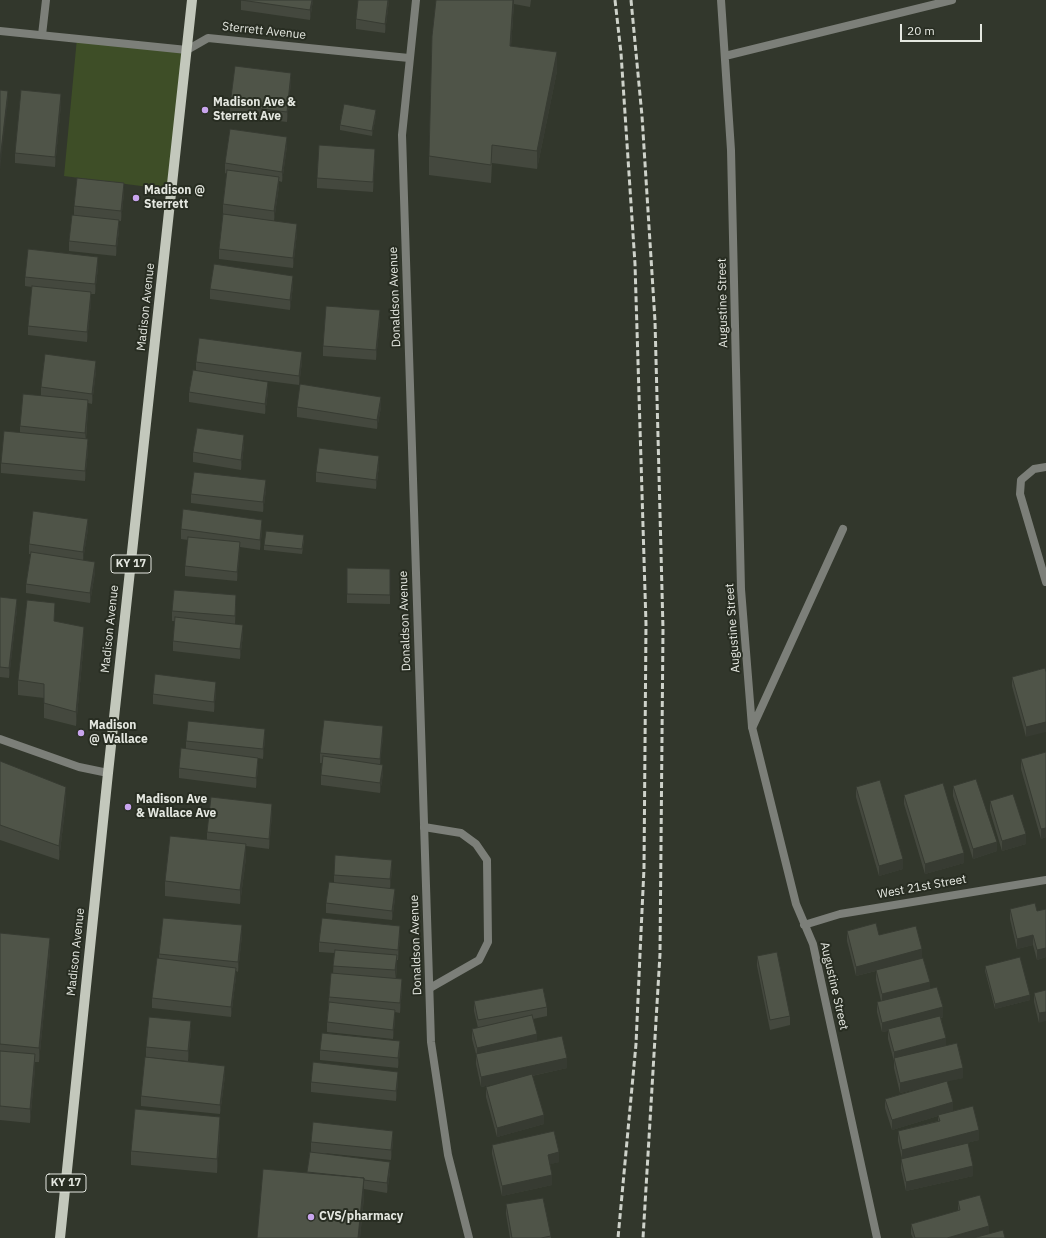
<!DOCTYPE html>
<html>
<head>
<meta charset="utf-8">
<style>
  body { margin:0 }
  #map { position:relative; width:1046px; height:1238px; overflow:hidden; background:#32372c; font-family:"IBM Plex Sans",sans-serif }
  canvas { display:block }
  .scale { position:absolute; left:900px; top:24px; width:82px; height:18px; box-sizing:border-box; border:2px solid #e4e7e0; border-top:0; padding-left:5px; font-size:12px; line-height:14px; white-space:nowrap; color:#e4e7e0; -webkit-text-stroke:3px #282d22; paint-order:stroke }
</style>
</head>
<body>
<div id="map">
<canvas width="1046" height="1238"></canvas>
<div class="scale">20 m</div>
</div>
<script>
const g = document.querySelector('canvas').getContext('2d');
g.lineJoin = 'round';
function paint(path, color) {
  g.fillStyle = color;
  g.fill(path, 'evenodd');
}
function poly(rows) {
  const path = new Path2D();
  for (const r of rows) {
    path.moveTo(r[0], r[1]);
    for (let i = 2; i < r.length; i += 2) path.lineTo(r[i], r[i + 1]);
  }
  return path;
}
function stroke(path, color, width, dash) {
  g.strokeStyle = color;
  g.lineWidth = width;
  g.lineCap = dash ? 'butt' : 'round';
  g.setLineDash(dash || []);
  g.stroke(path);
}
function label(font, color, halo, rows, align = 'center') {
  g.font = font + ' "IBM Plex Sans",sans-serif';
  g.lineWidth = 4;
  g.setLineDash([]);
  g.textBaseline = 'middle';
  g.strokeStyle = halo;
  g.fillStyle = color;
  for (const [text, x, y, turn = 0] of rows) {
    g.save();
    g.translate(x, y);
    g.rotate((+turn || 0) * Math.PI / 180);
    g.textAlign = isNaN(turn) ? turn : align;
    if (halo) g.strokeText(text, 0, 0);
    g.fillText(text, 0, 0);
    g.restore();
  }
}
paint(poly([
  [77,38,187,50,172,190,64,176]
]), '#3e4e27');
stroke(poly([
  [721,0,731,150,741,589,752,727],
  [42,35,46,0],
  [725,56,952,0],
  [753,726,843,529],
  [424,827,461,833,476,844,487,860,488,942,479,960,430,988]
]), '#7c7f79', 8);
stroke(poly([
  [416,0,402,135,431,1042,448,1155,469,1238],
  [0,31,187,50,208,38,409,58],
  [1046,467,1034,469,1021,480,1020,494,1046,582],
  [752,727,796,904,813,944,877,1238],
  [0,739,79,767,108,773],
  [804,925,840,914,1046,880]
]), '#7c7f79', 8);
stroke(poly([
  [60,1238,108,773,192,0]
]), '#c3c8bc', 10);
stroke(poly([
  [615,0,621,53,635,264,646,624,644,868,640,954,636,1044,618,1238],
  [631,0,642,116,655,321,663,629,660,954,643,1238]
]), '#ced2ca', 3, [6, 3]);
paint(poly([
  [241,0,313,0,310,20,241,10],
  [389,0,385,33,356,29,356,19],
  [436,0,531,0,530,7,514,4,511,46,557,71,537,169,492,163,491,183,429,175,429,156],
  [291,82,287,122,230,115,230,105],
  [61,104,55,167,15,163,15,153],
  [376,115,372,136,340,130,340,125],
  [287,146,282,182,279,181,279,186,274,221,223,214,223,204,227,174,225,173,225,163],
  [375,159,373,192,317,188,317,178],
  [124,193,121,221,119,221,119,230,116,256,69,251,69,241,74,215,74,206],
  [297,233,293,268,219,259,219,249],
  [98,267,95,294,91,294,91,302,87,342,28,335,28,326,32,287,25,286,25,277],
  [293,286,290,310,210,299,210,289],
  [380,320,376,360,323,356,323,346],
  [196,362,302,362,299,385,237,377,268,392,265,414,189,402,189,392,196,371],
  [96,371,92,404,88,403,88,410,86,439,88,449,85,481,1,473,1,463,20,433,20,426,41,396,41,387],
  [297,407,381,407,377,429,297,417],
  [244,445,241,470,193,462,193,452],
  [379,466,376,489,316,482,316,472],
  [266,490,263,512,191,503,191,494],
  [88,529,83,560,95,572,90,603,26,593,26,584,31,554,29,554,29,544],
  [181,529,262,530,260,550,240,547,237,581,185,576,185,566,188,540,181,539],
  [304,540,302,554,264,550,264,545],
  [390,569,390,604,347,603,347,594],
  [0,597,17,609,9,678,0,677],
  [236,605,235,624,243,635,240,659,173,651,173,641,175,621,172,621,172,611],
  [55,621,84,642,76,726,44,718,44,698,18,695,18,680],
  [1045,668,1026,737,1012,686,1012,677],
  [216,692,214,712,153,704,153,694],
  [383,736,380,764,383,774,380,793,321,785,321,775,322,763,320,763,320,753],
  [265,739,263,759,258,758,258,768,256,788,179,778,179,768,186,749,186,741],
  [1046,752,1046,837,1041,839,1021,769,1021,759],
  [0,761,66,801,59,860,0,840],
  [953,786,997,851,973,859,953,796],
  [856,787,903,869,879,876,856,797],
  [904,795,964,863,925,874,904,804],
  [990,801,1026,844,1002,851,990,811],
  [272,814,269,849,246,846,246,858,240,904,165,896,165,881,207,840,207,832],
  [392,870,390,889,395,899,392,920,326,913,326,903,334,883,334,875],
  [1010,909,1037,911,1046,909,1046,957,1037,960,1033,945,1017,949,1010,919],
  [847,931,879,935,922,958,930,988,943,1017,941,1018,946,1045,963,1078,947,1081,953,1111,979,1140,941,1149,973,1176,906,1191,901,1169,901,1159,902,1159,898,1141,898,1131,938,1121,938,1116,892,1130,885,1108,885,1099,925,1087,900,1093,894,1068,894,1061,888,1039,888,1031,882,1032,877,1012,877,1002,881,1001,876,980,876,971,856,976,847,941],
  [0,933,50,952,39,1062,35,1062,35,1069,30,1123,0,1120],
  [242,935,238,972,236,971,236,977,231,1017,152,1008,152,998,159,959,159,954],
  [400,936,398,960,397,960,396,979,402,989,400,1013,395,1012,395,1020,393,1039,327,1032,327,1022,329,997,333,974,334,953,319,952,319,942],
  [757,956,790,1016,790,1025,770,1030,757,966],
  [985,966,1030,1000,995,1009,985,971],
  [1046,990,1039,1023,1034,1002,1034,993],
  [474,1001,547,1007,547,1016,533,1019,537,1041,567,1068,532,1076,544,1124,497,1137,486,1097,486,1087,515,1079,481,1087,476,1064,476,1054,472,1039,472,1029,478,1028,474,1011],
  [191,1030,188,1061,146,1057,146,1047],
  [320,1050,400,1051,398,1068,320,1060],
  [225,1076,220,1114,141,1106,141,1096],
  [398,1081,396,1101,311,1092,311,1082],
  [220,1132,217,1173,131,1165,131,1151],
  [393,1141,391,1160,324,1153,390,1172,387,1193,364,1189,364,1197,360,1238,257,1238,307,1173,310,1152,311,1152,311,1142],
  [492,1145,559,1162,550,1164,552,1185,502,1196,492,1154],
  [958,1201,989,1234,1005,1238,913,1238,911,1234,911,1224,958,1211],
  [506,1204,551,1236,551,1238,510,1238,506,1214]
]), '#44483e');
paint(poly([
  [312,0,313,0,310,20,310,10],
  [388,0,389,0,385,33,385,24],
  [513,0,514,0,510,64,510,46],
  [557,52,557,71,537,169,537,151],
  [291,73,291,82,287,122,287,112],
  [8,91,8,101,0,170,0,160],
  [61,94,61,104,55,167,55,157],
  [376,110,376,115,372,136,372,131],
  [287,137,287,146,282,182,282,172],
  [375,149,375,159,373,192,373,182],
  [279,177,279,186,274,221,274,211],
  [124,183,124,193,121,221,121,211],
  [119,220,119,230,116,256,116,246],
  [297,224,297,233,293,268,293,258],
  [98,257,98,267,95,294,95,284],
  [293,276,293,286,290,310,290,300],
  [91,292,91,302,87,342,87,332],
  [380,310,380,320,376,360,376,350],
  [302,352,302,362,299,385,299,376],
  [96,361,96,371,92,404,92,394],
  [268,382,268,392,265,414,265,404],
  [381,397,381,407,377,429,377,420],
  [88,400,88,410,85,443,85,433],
  [244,435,244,445,241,470,241,460],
  [88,439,88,449,85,481,85,471],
  [379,456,379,466,376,489,376,480],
  [266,480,266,490,263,512,263,502],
  [88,519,88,529,83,562,83,552],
  [262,520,262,530,260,550,260,540],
  [240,542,240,552,237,581,237,572],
  [95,562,95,572,90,603,90,593],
  [236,595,236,605,235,626,235,616],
  [17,599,17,609,9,678,9,668],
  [243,625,243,635,240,659,240,649],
  [84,627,84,642,76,726,76,712],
  [216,682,216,692,214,712,214,702],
  [1046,722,1046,732,1026,737,1026,727],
  [383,726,383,736,380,769,380,759],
  [265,729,265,739,263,759,263,749],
  [258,758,258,768,256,788,256,778],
  [383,765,383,774,380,793,380,783],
  [66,787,66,801,59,860,59,846],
  [272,804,272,814,269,849,269,839],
  [1046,828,1046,837,1041,839,1041,829],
  [1026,834,1026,844,1002,851,1002,841],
  [997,842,997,851,973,859,973,849],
  [246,844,246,858,240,904,240,890],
  [964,853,964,863,925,874,925,864],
  [903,859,903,869,879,876,879,866],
  [392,860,392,870,390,889,390,879],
  [395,889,395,899,392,920,392,911],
  [242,925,242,935,238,972,238,962],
  [400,926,400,936,398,960,398,950],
  [1033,935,1033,945,1017,949,1017,939],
  [50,938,50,952,39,1062,39,1048],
  [1046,948,1046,957,1037,960,1037,950],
  [922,949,922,959,856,976,856,967],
  [397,955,397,965,395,980,395,970],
  [236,968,236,977,231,1017,231,1007],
  [402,979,402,989,400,1013,400,1003],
  [930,982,930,992,882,1004,882,994],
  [1030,995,1030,1000,995,1009,995,1004],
  [943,1007,943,1017,888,1031,888,1029,888,1031,882,1032,882,1023],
  [395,1010,395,1020,393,1039,393,1030],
  [1046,1012,1046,1021,1039,1023,1039,1013],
  [191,1021,191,1030,188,1061,188,1051],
  [537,1034,537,1044,477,1058,477,1048],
  [946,1038,946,1048,894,1059,894,1052],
  [400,1041,400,1051,398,1068,398,1058],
  [35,1054,35,1069,30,1123,30,1109],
  [567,1058,567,1068,481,1087,481,1077],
  [225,1066,225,1076,220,1114,220,1105],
  [963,1068,963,1078,900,1093,900,1083],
  [398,1072,398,1081,396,1101,396,1091],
  [953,1102,953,1112,938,1115,938,1116,892,1130,892,1120],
  [544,1115,544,1124,497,1137,497,1128],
  [220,1117,220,1132,217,1173,217,1159],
  [979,1130,979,1140,902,1159,902,1150],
  [393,1131,393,1141,391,1160,391,1150],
  [559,1152,559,1162,548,1165,548,1155],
  [390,1162,390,1172,387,1193,387,1183],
  [973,1166,973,1176,906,1191,906,1182],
  [552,1175,552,1185,502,1196,502,1186],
  [364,1178,364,1197,360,1238,358,1238],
  [989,1226,989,1236,982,1238,947,1238]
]), '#373b32');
const building = poly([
  [241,0,312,0,310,10,241,0],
  [358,0,388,0,385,24,356,19,358,0],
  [436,0,513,0,510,46,557,52,537,151,492,145,491,165,429,156,432,36,436,0],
  [235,66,291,73,287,112,230,105,235,66],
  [0,90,8,91,0,160,0,90],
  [21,90,61,94,55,157,15,153,21,90],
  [344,104,376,110,372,131,340,125,344,104],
  [230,129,287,137,282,172,225,163,230,129],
  [319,145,375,149,373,182,317,178,319,145],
  [227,170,279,177,274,211,223,204,227,170],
  [77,178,124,183,121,211,74,206,77,178],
  [223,214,297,224,293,258,219,249,223,214],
  [72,215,119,220,116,246,69,241,72,215],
  [28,249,98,257,95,284,25,277,28,249],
  [214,264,293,276,290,300,210,289,214,264],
  [32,286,91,292,87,332,28,326,32,286],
  [326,306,380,310,376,350,323,346,326,306],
  [199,338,302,352,299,376,196,362,199,338],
  [45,354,96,361,92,394,41,387,45,354],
  [193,370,268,382,265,404,189,392,193,370],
  [300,384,381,397,377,420,297,407,300,384],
  [23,394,88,400,85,433,20,426,23,394],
  [197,428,244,435,241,460,193,452,197,428],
  [4,431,88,439,85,471,1,463,4,431],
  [319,448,379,456,376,480,316,472,319,448],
  [194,472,266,480,263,502,191,494,194,472],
  [183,509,262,520,260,540,181,529,183,509],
  [33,511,88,519,83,552,29,544,33,511],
  [266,531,304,535,302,549,264,545,266,531],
  [188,537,240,542,237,572,185,566,188,537],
  [31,552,95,562,90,593,26,584,31,552],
  [347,568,390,569,390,595,347,594,347,568],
  [174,590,236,595,235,616,172,611,174,590],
  [0,597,17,599,9,668,0,667,0,597],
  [27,600,55,603,54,621,84,627,76,712,44,703,44,684,18,680,27,600],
  [175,617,243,625,240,649,173,641,175,617],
  [1045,668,1046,672,1046,722,1026,727,1012,677,1045,668],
  [155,674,216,682,214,702,153,694,155,674],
  [324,720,383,726,380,759,320,753,324,720],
  [188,721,265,729,263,749,186,741,188,721],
  [181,748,258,758,256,778,179,768,181,748],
  [1046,752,1046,828,1041,829,1021,759,1046,752],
  [323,756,383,765,380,783,321,775,323,756],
  [0,761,66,787,59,846,0,825,0,761],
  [976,779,997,842,973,849,953,786,976,779],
  [880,780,903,859,879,866,856,787,880,780],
  [943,783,964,853,925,864,904,795,943,783],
  [1013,794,1026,834,1002,841,990,801,1013,794],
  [211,797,272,804,269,839,207,832,211,797],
  [170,836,246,844,240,890,165,881,170,836],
  [335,855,392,860,390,879,334,875,335,855],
  [329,882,395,889,392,911,326,903,329,882],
  [1035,903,1037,911,1046,909,1046,948,1037,950,1033,935,1017,939,1010,909,1035,903],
  [163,918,242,925,238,962,159,954,163,918],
  [322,918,400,926,398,950,319,942,322,918],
  [876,923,879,935,916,926,922,949,856,967,847,931,876,923],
  [0,933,50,938,39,1048,0,1044,0,933],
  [335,950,397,955,395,970,333,966,335,950],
  [777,952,790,1016,770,1020,757,956,777,952],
  [1020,957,1030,995,995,1004,985,966,1020,957],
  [157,958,236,968,231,1007,152,998,157,958],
  [923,958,930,982,882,994,876,970,923,958],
  [331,973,402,979,400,1003,329,997,331,973],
  [937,987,943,1007,882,1023,877,1002,937,987],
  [543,988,547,1007,478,1020,474,1001,543,988],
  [1046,990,1046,1012,1039,1013,1034,993,1046,990],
  [329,1002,395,1010,393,1030,327,1022,329,1002],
  [532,1015,537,1034,477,1048,472,1029,532,1015],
  [940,1016,946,1038,894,1052,888,1029,940,1016],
  [149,1017,191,1021,188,1051,146,1047,149,1017],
  [322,1033,400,1041,398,1058,320,1050,322,1033],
  [562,1036,567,1058,481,1077,476,1054,562,1036],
  [957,1043,963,1068,900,1083,894,1058,957,1043],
  [0,1051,35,1054,30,1109,0,1106,0,1051],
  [145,1057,225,1066,220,1105,141,1096,145,1057],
  [313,1062,398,1072,396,1091,311,1082,313,1062],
  [532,1074,544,1115,497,1128,486,1087,532,1074],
  [947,1081,953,1102,892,1120,885,1099,947,1081],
  [973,1106,979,1130,902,1150,898,1131,940,1121,938,1115,973,1106],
  [135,1109,220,1117,217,1159,131,1151,135,1109],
  [313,1122,393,1131,391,1150,311,1142,313,1122],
  [554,1131,559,1152,548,1155,552,1175,502,1186,492,1145,554,1131],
  [968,1143,973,1166,906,1182,901,1159,968,1143],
  [310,1152,390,1162,387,1183,364,1180,364,1178,307,1172,310,1152],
  [263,1169,364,1178,358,1238,257,1238,263,1169],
  [980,1195,989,1226,947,1238,915,1238,911,1224,960,1210,958,1201,980,1195],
  [543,1198,551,1236,541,1238,512,1238,506,1204,543,1198],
  [1003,1230,1005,1238,973,1238,1003,1230]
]);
paint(building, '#4f5448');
stroke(building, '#373b32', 1);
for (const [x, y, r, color] of [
  [205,110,4,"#c9a5ee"],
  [136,198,4,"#c9a5ee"],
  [81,733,4,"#c9a5ee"],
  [128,807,4,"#c9a5ee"],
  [311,1217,4,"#c9a5ee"]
]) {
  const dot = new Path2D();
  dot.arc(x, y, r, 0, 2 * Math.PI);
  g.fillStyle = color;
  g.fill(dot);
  stroke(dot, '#282d22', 1.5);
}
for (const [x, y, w] of [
  [131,564,40],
  [66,1183,40]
]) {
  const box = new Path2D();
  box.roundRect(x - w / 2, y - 9, w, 18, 3);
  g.fillStyle = '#282d22';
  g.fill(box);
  stroke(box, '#e4e7e0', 1);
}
label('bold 11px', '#e4e7e0', null, [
  ["KY 17",131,564],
  ["KY 17",66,1183]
]);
label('12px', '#e4e7e0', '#282d22', [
  ["Sterrett Avenue",264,31,6],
  ["Donaldson Avenue",395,297,-92],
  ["Augustine Street",723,303,-91],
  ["Madison Avenue",146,307,-84],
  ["Donaldson Avenue",405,621,-92],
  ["Augustine Street",733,628,-94],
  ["Madison Avenue",110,629,-84],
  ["West 21st Street",922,887,-10],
  ["Donaldson Avenue",416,945,-92],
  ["Madison Avenue",76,952,-84],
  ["Augustine Street",834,986,77]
]);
label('bold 12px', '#e4e7e0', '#282d22', [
  ["Madison Ave &",213,103],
  ["Sterrett Ave",213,117],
  ["Madison @",144,191],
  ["Sterrett",144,205],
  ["Madison",89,726],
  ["@ Wallace",89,740],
  ["Madison Ave",136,800],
  ["& Wallace Ave",136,814],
  ["CVS/pharmacy",319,1217]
], 'left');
</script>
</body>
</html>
